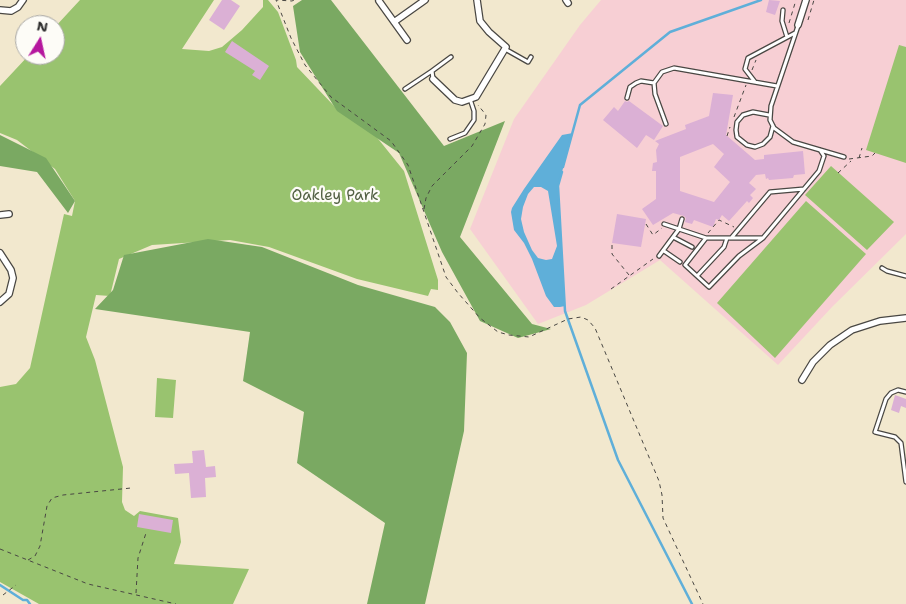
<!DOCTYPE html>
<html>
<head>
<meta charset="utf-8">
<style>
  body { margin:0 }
  #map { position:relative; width:906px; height:604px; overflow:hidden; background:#f2e8ce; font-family:"Shantell Sans",sans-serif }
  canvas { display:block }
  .north { position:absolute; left:15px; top:15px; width:50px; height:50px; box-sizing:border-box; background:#fdfcf7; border:1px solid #a9a8a5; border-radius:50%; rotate:10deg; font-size:14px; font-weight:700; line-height:20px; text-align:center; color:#2b2b2b }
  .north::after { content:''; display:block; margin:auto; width:18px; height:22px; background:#b5179e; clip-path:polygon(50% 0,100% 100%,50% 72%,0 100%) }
</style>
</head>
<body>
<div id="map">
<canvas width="906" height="604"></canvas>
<div class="north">N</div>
</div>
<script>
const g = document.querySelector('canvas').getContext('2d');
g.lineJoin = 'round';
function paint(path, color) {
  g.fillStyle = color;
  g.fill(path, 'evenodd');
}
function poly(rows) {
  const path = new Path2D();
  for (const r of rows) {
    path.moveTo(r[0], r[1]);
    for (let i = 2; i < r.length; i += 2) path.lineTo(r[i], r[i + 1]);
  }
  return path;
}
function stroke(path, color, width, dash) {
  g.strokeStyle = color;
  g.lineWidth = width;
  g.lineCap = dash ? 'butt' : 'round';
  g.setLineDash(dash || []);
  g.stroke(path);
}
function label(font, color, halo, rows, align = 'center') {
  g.font = font + ' "Shantell Sans",sans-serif';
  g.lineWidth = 4.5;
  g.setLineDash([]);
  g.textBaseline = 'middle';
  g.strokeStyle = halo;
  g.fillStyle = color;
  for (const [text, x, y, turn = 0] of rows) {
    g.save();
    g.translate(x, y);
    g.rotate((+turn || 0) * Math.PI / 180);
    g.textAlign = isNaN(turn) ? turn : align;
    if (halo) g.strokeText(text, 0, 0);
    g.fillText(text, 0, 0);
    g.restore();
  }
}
paint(poly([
  [601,0,906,0,906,234,832,307,778,365,660,260,586,305,538,324,470,229,514,119,580,25]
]), '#f7cfd4');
paint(poly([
  [80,0,214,0,182,49,209,51,222,47,242,30,263,7,263,0,268,0,278,12,296,60,297,67,336,108,375,135,404,171,438,280,438,290,431,289,428,296,357,279,269,247,230,240,152,245,119,259,110,296,96,295,86,337,95,360,123,467,122,502,125,510,134,516,140,511,178,518,181,542,174,564,249,569,233,604,39,604,0,582,0,387,16,384,30,368,64,214,72,216,75,201,55,169,17,140,0,133,0,86,29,55,55,55,55,27],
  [899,45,906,47,906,163,866,150],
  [831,166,894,222,867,250,805,195],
  [806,201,866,254,775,358,717,303],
  [157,378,176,380,173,418,155,417]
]), '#99c36f');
paint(poly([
  [302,0,331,0,444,146,505,121,460,237,532,324,551,329,518,338,480,321,442,252,399,153,337,111,300,52,293,6],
  [0,135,46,158,75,201,68,213,37,172,0,166],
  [208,239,262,247,358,285,435,307,450,322,467,353,464,431,425,604,367,604,385,523,297,463,304,412,243,381,250,332,95,309,113,290,124,255]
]), '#7aa962');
paint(poly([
  [573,133,558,186,565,306,560,307,554,307,546,296,532,259,524,243,514,230,511,212,512,208,524,189,562,135],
  [534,187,541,187,548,191,557,246,552,259,546,260,538,258,532,250,524,232,521,219,523,207,528,194]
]), '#5fafd9');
stroke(poly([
  [563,167,580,105,670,32,761,0],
  [562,172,558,186,565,311,618,460,692,604],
  [0,585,23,600,27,600,30,604]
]), '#5fafd9', 2.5);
paint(poly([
  [222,0,231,0,240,6,224,30,209,20],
  [769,0,780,1,775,15,766,12],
  [232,41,269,66,260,80,252,75,255,71,225,52],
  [713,93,733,95,726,135,755,160,764,159,764,155,803,151,805,174,794,175,793,178,769,180,768,178,766,179,765,174,756,175,749,183,756,189,750,195,753,198,749,203,747,201,729,221,722,215,719,220,716,219,713,227,694,220,692,224,685,222,686,218,684,216,673,213,653,225,642,209,656,199,656,171,652,171,653,163,657,162,656,150,659,144,655,141,686,129,685,125,709,116],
  [713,144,724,154,714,167,730,182,714,202,680,191,680,157],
  [625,101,627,102,629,101,663,126,654,140,646,135,637,148,603,120,614,107,618,111],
  [617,214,646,219,641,247,612,243],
  [895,395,906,399,906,408,901,406,899,413,891,410],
  [204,450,206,467,215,466,216,477,205,478,206,497,191,498,189,473,175,474,174,464,193,463,192,451],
  [139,514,173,520,171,533,137,527]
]), '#dbb0d5');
const service = poly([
  [783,10,782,21,787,37],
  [798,26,771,106,770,120,774,128,793,142,844,157],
  [505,49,528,62,531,57],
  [433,79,432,71,451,57],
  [755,82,745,69,748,58,795,33],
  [405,89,432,71],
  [627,98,630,87,636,83,641,81,654,83],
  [769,115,753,112,743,115,737,122,736,130,737,137,747,145,755,147,763,144,770,137,773,126],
  [666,124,655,94,654,83,662,72,674,68,777,86],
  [450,139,465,133,474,120,474,111,470,99],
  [664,224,706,238],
  [673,237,692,247],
  [732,237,770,192,804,189],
  [763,238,706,238,685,265,709,287,739,256,763,238,819,171,824,156,820,150],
  [664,251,680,262],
  [659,256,679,229,682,219],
  [882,268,887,271,906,276],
  [697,276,724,247,727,238],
  [906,392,898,390,891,393,886,399,875,432,895,437,901,443,906,482]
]);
const minor = poly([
  [566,0,568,3],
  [379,1,407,40],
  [0,10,11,11,18,7,23,0],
  [394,22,425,0],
  [798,25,806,0],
  [433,79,455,100,462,102,476,97,506,47,489,32,480,21,477,0],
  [0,215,9,214],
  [0,253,11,270,13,278,9,294,0,302],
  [802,380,813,362,830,345,852,330,880,321,906,318]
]);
stroke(service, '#494743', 5.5);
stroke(minor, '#494743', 8);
stroke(poly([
  [294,0,292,1,276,0,291,38,305,65,331,97,391,141,408,165,446,277,458,293,480,318,498,332,509,335,529,337,568,319,581,317,588,320,595,328,659,481,662,495,663,518,703,604],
  [808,20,814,0],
  [789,23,796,0],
  [752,70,756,60],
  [734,117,746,85],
  [727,136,730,127],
  [859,158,862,148],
  [849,159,872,156,875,153],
  [838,173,851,161],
  [424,209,426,198,432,186,472,146,485,124,486,115,478,105],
  [646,224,653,235,662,228],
  [708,233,719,220,734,227],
  [612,245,612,254,629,275],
  [611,289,653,259],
  [0,549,88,584,176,604],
  [28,560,35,556,40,546,47,506,52,498,63,495,131,488],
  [136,593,138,558,146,533],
  [3,595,16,585]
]), '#494743', 1, [4, 4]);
stroke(service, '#fff', 3);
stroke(minor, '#fff', 5.5);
label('15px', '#526043', '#fdfcf7', [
  ["Oakley Park",335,196]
]);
</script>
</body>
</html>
